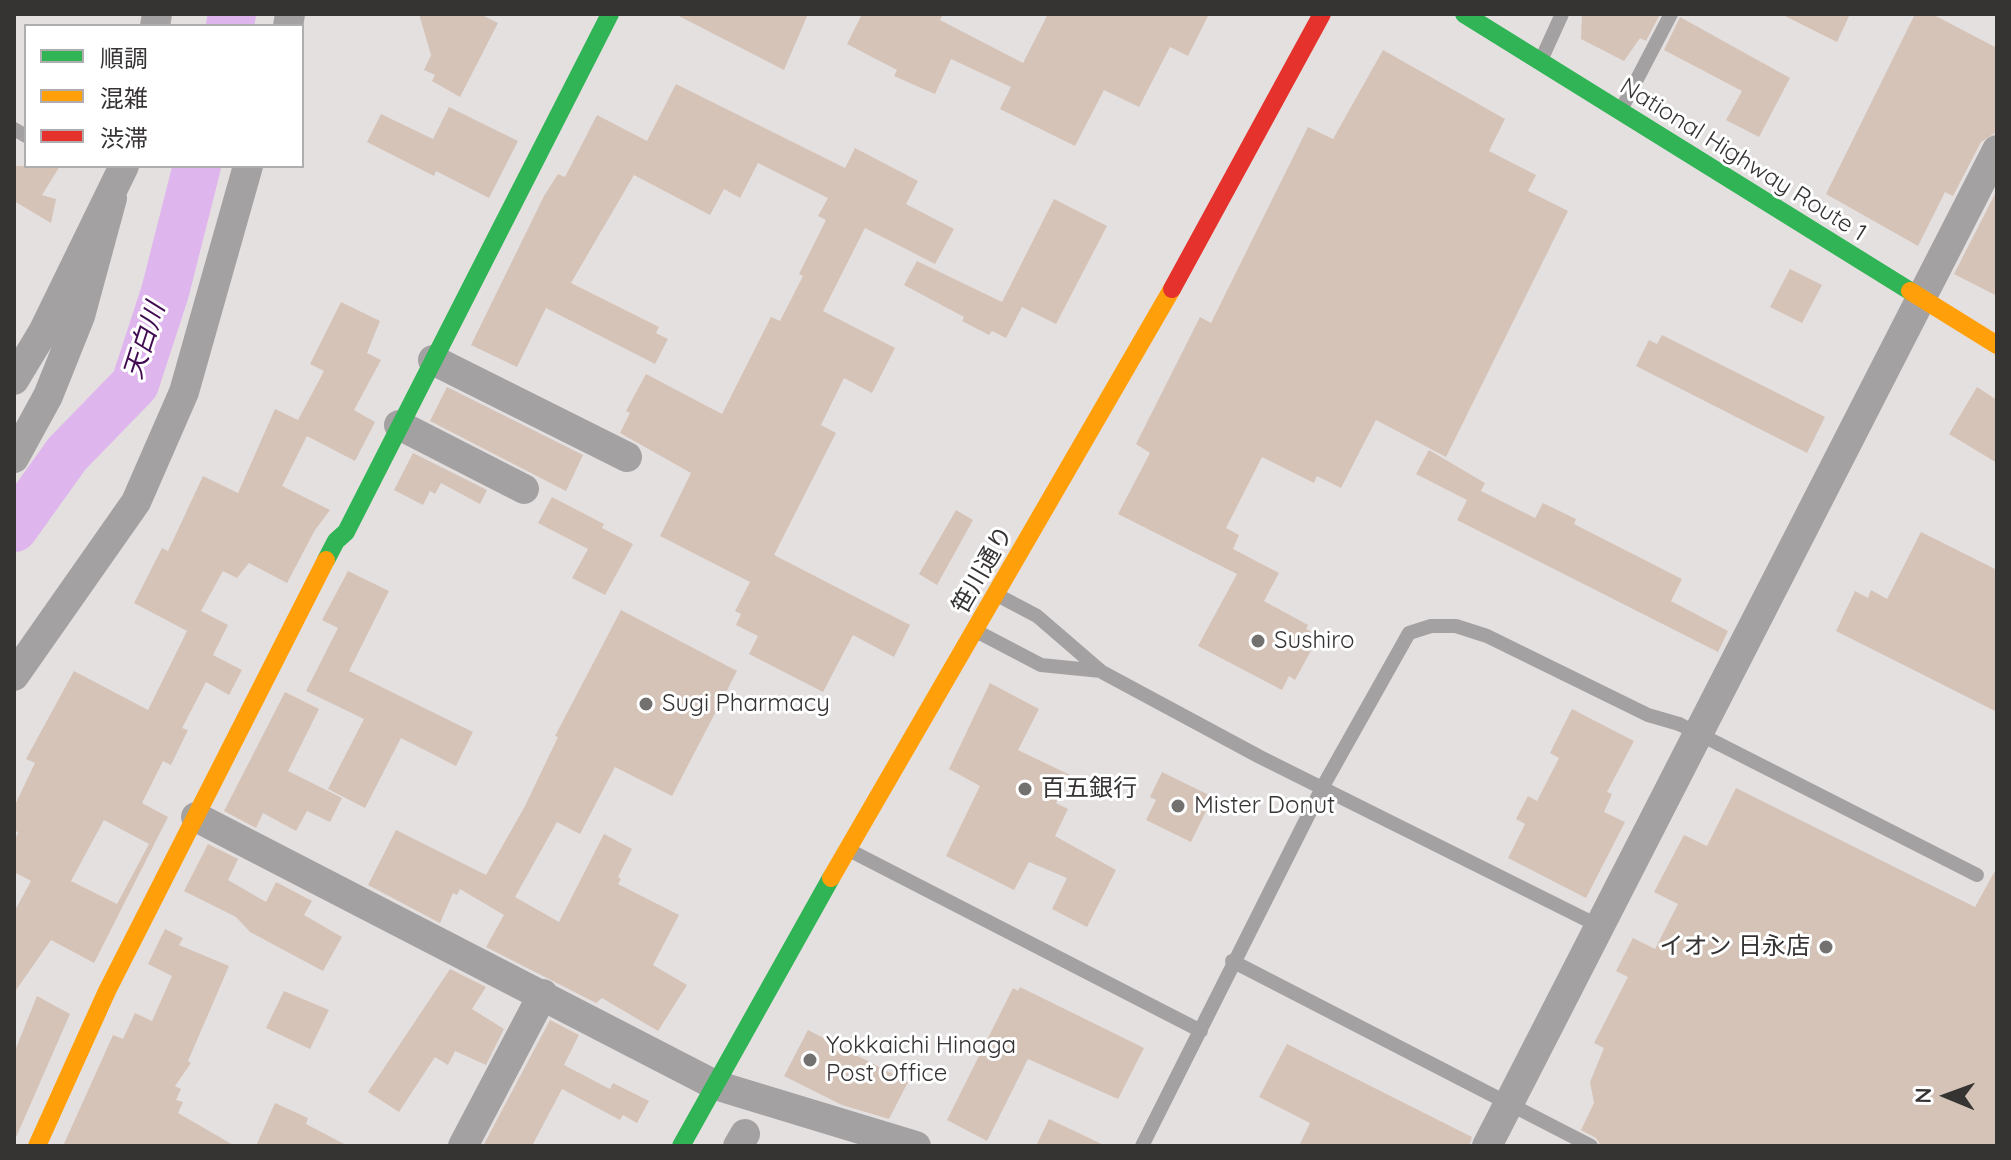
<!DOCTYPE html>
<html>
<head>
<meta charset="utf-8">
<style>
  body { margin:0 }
  #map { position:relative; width:2011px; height:1160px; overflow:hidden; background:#e5e0e0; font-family:Quicksand,"Noto Sans JP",sans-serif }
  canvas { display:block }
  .frame { position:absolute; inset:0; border:16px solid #363333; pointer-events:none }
  .legend { position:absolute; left:24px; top:24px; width:280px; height:144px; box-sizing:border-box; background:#fff; border:2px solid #afadad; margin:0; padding:10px 14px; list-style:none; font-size:24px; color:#363333 }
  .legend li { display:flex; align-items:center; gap:16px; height:40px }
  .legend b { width:40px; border:2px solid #afadad }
  .north { position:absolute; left:1907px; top:1056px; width:80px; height:80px; -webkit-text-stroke:6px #fff; paint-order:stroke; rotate:271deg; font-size:22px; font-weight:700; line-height:32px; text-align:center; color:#363333 }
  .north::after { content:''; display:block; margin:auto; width:28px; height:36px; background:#363333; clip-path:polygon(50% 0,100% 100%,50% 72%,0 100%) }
</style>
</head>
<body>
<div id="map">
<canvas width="2011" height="1160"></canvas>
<div class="frame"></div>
<ul class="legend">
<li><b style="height:10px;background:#30b455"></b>順調</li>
<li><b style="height:10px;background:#ff9f0a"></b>混雑</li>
<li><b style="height:10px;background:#e5322d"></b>渋滞</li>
</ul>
<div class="north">N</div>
</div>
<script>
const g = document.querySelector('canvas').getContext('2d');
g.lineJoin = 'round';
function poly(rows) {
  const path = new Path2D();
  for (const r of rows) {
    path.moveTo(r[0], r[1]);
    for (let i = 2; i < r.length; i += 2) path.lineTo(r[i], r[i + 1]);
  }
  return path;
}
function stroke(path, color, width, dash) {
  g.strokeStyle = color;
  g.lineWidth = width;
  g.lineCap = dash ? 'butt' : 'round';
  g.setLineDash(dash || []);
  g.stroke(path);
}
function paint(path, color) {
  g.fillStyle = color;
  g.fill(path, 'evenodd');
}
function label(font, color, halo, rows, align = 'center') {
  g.font = font + ' Quicksand,"Noto Sans JP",sans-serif';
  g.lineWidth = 6;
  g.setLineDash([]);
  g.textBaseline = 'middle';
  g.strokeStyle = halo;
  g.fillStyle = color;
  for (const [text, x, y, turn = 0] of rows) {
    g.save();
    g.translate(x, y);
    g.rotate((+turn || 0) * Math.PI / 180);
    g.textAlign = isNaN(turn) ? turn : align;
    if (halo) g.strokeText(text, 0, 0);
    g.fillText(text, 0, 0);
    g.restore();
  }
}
stroke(poly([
  [230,26,232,14],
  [14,528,67,454,135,384,165,292,197,166]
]), '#dfb5ed', 48);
paint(poly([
  [419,14,480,14,498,23,460,97,432,81,435,75,424,70,431,55],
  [675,14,808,14,784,70],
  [862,14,943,14,940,20,1023,63,1048,14,1209,14,1188,56,1170,47,1139,107,1104,90,1075,146,1000,109,1011,87,951,59,935,94,894,76,897,70,847,44],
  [1582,14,1660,14,1646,41,1640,38,1624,61,1581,39],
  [1781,14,1850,14,1837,42],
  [1915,14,1932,14,1997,48,1997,132,1981,142,1953,196,1945,192,1918,246,1826,194],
  [1680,17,1790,78,1759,137,1726,120,1742,91,1664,50],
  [1383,50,1505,119,1489,151,1536,175,1528,191,1568,211,1446,457,1376,420,1341,488,1317,476,1314,483,1262,457,1226,528,1239,535,1233,549,1279,573,1264,601,1308,625,1306,629,1319,636,1295,680,1289,676,1282,690,1198,646,1237,574,1118,514,1150,453,1136,444,1200,317,1211,323,1308,127,1333,139],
  [676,84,845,168,855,148,918,181,906,204,954,229,935,264,865,228,823,311,895,348,872,393,844,378,821,425,836,433,774,555,910,625,894,657,853,635,823,692,749,654,758,636,736,625,741,614,735,611,750,582,660,536,691,473,620,433,630,413,626,411,646,374,722,414,771,317,780,321,803,276,799,274,826,220,818,216,828,198,758,163,740,198,724,189,710,215,634,175,571,283,659,327,656,333,668,339,655,364,546,308,517,367,471,345,544,196,558,174,565,177,597,115,647,141],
  [449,107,518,141,489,198,436,171,434,176,367,142,381,114,433,139],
  [14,166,60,166,42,195,56,199,51,223,14,201],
  [1997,190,1997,296,1954,274],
  [1054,199,1107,226,1056,324,1022,307,1006,338,992,331,989,335,962,321,964,317,904,285,917,261,1002,302],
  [1790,269,1822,285,1802,323,1770,307],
  [341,302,380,321,367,353,381,360,354,410,375,422,355,461,307,436,282,486,330,510,315,530,287,583,249,563,237,578,223,571,201,611,228,625,213,655,242,670,229,695,206,682,182,728,188,730,171,765,163,761,142,803,168,817,94,963,51,940,14,993,14,912,31,881,14,872,14,841,18,833,14,829,14,807,35,763,26,759,74,671,148,710,187,631,134,603,162,548,168,551,203,476,238,493,275,409,298,420,324,371,310,364],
  [104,820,149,844,117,904,71,881],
  [1662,335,1825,417,1807,453,1636,366,1649,340,1657,344],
  [447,387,583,455,566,491,430,421],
  [1977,387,1997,400,1997,463,1949,434],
  [1429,450,1485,483,1481,491,1535,518,1543,503,1576,519,1574,524,1682,579,1671,601,1728,631,1718,652,1457,520,1467,500,1416,474],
  [413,453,487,490,480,504,441,483,435,494,430,491,423,505,394,490],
  [552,497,604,524,602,528,633,544,605,595,572,578,588,549,538,523],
  [956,510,973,520,937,585,919,574],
  [1921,532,1997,570,1997,712,1836,631,1855,591,1868,598,1871,590,1887,599],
  [348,571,389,591,349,671,473,732,456,766,401,738,365,808,328,789,364,719,306,691,338,628,322,620],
  [621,610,737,671,672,796,615,767,580,834,557,822,515,897,559,922,604,834,632,849,618,877,621,879,618,884,679,915,653,965,687,985,658,1031,602,998,596,1003,486,947,504,915,460,889,457,895,453,893,440,923,368,885,396,830,486,875,525,806,558,737,555,736],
  [990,683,1039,709,1018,750,1070,775,1056,803,1068,809,1055,836,1116,870,1087,927,1052,909,1067,878,1029,862,1014,890,946,856,980,786,949,769],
  [285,692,319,709,288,771,342,798,330,822,307,811,296,831,263,813,256,828,224,811],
  [1572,709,1634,741,1607,792,1612,794,1604,812,1625,822,1586,898,1508,858,1525,824,1516,819,1528,796,1537,801,1559,758,1550,753],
  [1162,772,1213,797,1191,842,1146,820,1156,800,1150,797],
  [1736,788,1975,907,1997,867,1997,1146,1601,1146,1596,1138,1581,1130,1594,1103,1590,1082,1604,1048,1594,1043,1628,977,1616,971,1633,938,1655,949,1678,904,1654,892,1684,835,1707,846],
  [208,844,238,859,228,880,266,902,276,882,312,901,304,915,342,937,323,971,250,932,236,917,184,891],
  [165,929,183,938,179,945,229,966,188,1061,191,1063,175,1086,181,1089,176,1100,183,1102,178,1113,235,1146,63,1146,113,1035,123,1039,135,1013,152,1021,172,976,148,964],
  [450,969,486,987,472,1009,504,1029,486,1065,455,1051,448,1065,435,1057,399,1112,368,1092],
  [1020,987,1144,1048,1118,1099,1028,1059,987,1141,947,1120,1013,988,1018,991],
  [284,991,329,1010,310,1049,266,1028],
  [37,996,70,1014,14,1142,14,1053],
  [550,1020,579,1035,564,1065,610,1089,613,1083,649,1101,637,1123,623,1115,620,1120,562,1089,532,1146,483,1146],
  [808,1030,908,1082,889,1119,842,1105,784,1076],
  [1287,1044,1472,1137,1469,1146,1299,1146,1310,1123,1259,1097],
  [275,1103,308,1118,306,1124,348,1146,256,1146],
  [1049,1119,1106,1146,1036,1146]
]), '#d5c3b7');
stroke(poly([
  [1542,58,1562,14],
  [1623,106,1671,14],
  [14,129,26,136],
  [1001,597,1037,616,1102,672,1260,757,1601,927],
  [978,632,1041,665,1101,671],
  [1719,744,1977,875],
  [849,850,1201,1031],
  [1232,961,1591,1146],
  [1142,1146,1322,788,1409,633,1431,626,1456,626,1487,636,1648,715,1679,724]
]), '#a4a1a2', 14);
stroke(poly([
  [155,26,157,14],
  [288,26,290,14],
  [433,360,627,457],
  [14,380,43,332,124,166],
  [399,425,524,489],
  [14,458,48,396,80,316,112,198],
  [14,676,136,502,184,392,248,166],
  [196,817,715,1085,916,1146],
  [463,1146,543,994],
  [738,1146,745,1134],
  [1487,1146,1997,150]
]), '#a4a1a2', 30);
stroke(poly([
  [1464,14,1910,291],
  [326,560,336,541,346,532,610,14],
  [681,1146,831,878]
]), '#30b455', 18);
stroke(poly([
  [1910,291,1997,345],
  [831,878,1172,289],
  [37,1146,107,991,326,560]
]), '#ff9f0a', 18);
stroke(poly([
  [1172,289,1322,14]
]), '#e5322d', 18);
stroke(poly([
  [1679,724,1719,744]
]), '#a4a1a2', 14);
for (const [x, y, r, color] of [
  [1258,641,8,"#737070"],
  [646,704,8,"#737070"],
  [1025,789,8,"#737070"],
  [1178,806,8,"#737070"],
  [1826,947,8,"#737070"],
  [810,1060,8,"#737070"]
]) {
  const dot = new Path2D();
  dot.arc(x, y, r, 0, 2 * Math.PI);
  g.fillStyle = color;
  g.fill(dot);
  stroke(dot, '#fff', 3);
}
label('24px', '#363333', '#fff', [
  ["National Highway Route 1",1743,160,32],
  ["笹川通り",983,570,-60]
]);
label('24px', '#363333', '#fff', [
  ["Sushiro",1274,641],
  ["Sugi Pharmacy",662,704],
  ["百五銀行",1041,789],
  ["Mister Donut",1194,806],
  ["イオン 日永店",1810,947,"right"],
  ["Yokkaichi Hinaga",826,1046],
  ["Post Office",826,1074]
], 'left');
label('italic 26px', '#410b52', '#fff', [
  ["天白川",145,341,-72]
]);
</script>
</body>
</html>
